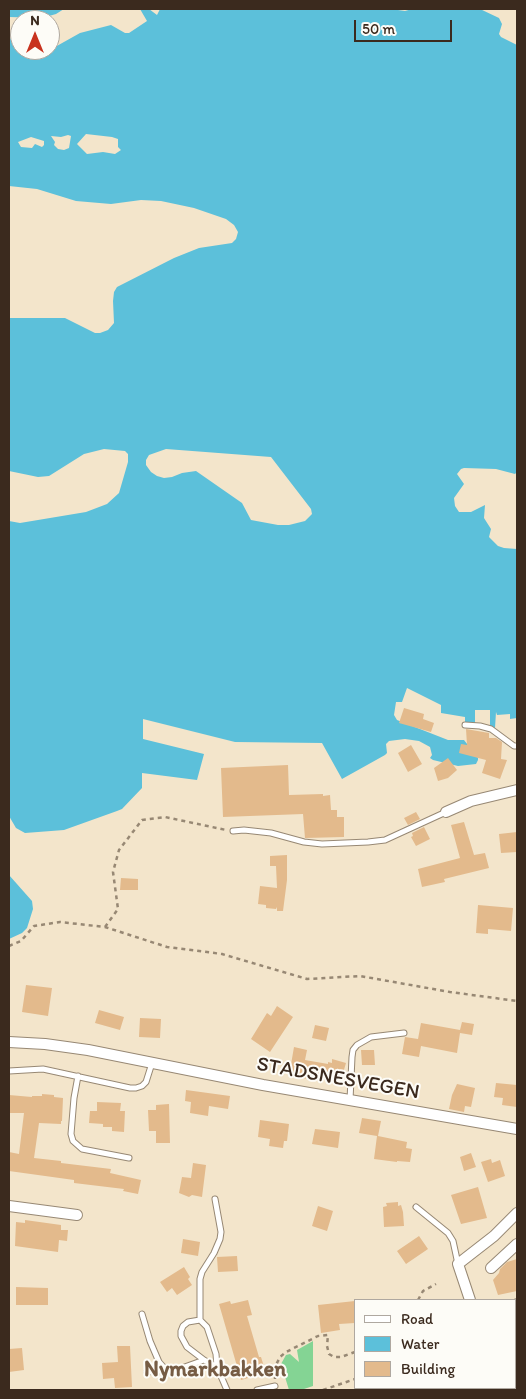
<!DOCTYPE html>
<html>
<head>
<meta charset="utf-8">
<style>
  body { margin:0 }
  #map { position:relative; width:526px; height:1399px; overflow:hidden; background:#f3e5cb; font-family:Itim,sans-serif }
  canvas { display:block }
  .frame { position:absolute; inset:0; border:10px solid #3b2a1e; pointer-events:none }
  .legend { position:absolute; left:354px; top:1299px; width:162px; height:90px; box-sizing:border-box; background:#fdfcf7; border:1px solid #afa8a0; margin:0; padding:6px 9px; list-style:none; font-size:15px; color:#3b2a1e }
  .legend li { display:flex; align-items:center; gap:10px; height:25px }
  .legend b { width:25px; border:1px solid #afa8a0 }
  .north { position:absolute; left:10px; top:10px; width:50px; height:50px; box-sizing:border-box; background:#fdfcf7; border:1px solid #afa8a0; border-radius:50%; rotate:0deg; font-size:14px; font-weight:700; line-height:20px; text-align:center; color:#3b2a1e }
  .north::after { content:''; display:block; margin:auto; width:18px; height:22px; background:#c8321e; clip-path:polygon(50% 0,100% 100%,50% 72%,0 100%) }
  .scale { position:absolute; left:354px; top:20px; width:98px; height:22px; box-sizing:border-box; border:2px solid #3b2a1e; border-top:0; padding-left:6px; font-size:15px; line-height:18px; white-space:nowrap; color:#3b2a1e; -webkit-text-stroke:4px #fdfcf7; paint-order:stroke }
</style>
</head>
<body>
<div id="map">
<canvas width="526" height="1399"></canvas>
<div class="frame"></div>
<ul class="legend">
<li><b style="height:6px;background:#fff"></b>Road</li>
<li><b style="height:14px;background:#5cc0da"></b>Water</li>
<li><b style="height:14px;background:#e3ba8c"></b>Building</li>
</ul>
<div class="north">N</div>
<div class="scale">50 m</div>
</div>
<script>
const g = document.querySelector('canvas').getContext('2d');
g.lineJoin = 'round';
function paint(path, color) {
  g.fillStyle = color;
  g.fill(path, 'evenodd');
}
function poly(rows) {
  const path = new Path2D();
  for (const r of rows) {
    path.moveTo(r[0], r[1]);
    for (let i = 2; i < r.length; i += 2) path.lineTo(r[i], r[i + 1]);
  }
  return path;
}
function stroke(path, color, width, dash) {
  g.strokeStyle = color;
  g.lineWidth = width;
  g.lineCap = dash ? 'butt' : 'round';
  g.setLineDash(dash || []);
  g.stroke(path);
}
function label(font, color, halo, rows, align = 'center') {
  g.font = font + ' Itim,sans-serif';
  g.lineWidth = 4;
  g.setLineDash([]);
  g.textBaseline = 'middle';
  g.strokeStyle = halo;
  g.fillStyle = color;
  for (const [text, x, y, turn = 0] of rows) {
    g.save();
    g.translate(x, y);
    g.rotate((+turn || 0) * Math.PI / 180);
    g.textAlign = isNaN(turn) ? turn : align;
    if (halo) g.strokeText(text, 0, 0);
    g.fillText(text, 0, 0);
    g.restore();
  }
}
paint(poly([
  [313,1341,313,1386,301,1390,289,1390,281,1364,286,1355,290,1354,299,1362,297,1350]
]), '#84d494');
paint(poly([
  [515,1370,517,1370,517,1390,400,1390,411,1388,515,1388]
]), '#6bb67e');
paint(poly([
  [9,9,64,9,56,14,42,18,9,17],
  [140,9,149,9,157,15,160,9,391,9,405,11,412,9,480,9,499,18,502,24,499,34,501,37,517,45,517,472,515,474,496,469,464,468,461,469,457,474,464,484,454,498,455,506,459,512,471,512,485,505,484,518,491,529,489,537,498,546,504,548,517,549,517,718,510,719,510,714,497,715,496,712,495,728,490,726,490,710,475,710,475,723,465,722,465,717,441,713,441,705,407,688,402,702,396,702,394,715,397,720,448,740,464,740,478,758,478,760,476,764,458,766,433,760,430,758,432,755,430,747,419,741,405,739,389,741,386,744,387,753,385,755,342,779,322,743,235,742,143,719,143,739,204,754,197,780,142,773,142,788,122,809,117,811,64,830,25,833,16,828,9,816,9,521,20,523,86,512,107,504,119,493,128,462,128,454,125,451,104,449,84,454,49,476,38,477,9,471,9,318,65,318,95,333,100,333,108,330,114,323,113,301,114,292,117,287,174,258,199,248,232,243,236,239,238,232,234,225,226,219,194,208,161,201,141,200,111,204,76,201,37,189,9,186,9,38,20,42,20,50,50,50,50,47,55,47,80,33,111,25,125,33,129,33,147,21],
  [86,134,112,137,118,139,118,147,121,150,115,154,103,152,87,154,77,144],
  [68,135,71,136,69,148,64,150,58,149,54,145,55,142,51,136,61,137],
  [31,137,44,141,44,145,42,147,35,144,32,148,21,147,18,142],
  [166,449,271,457,311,509,312,514,305,521,289,525,278,525,251,520,242,503,196,471,182,473,172,477,164,478,157,476,151,472,146,465,146,460,149,455],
  [9,875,32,901,33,909,27,928,22,933,9,939]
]), '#5cc0da');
paint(poly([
  [404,708,424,714,423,719,434,723,431,732,399,723],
  [466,729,489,733,489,738,496,738,502,742,501,759,507,760,500,779,482,773,486,760,459,753,461,744,467,745],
  [411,745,422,764,408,772,398,753],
  [448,758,457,770,448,778,438,781,434,768],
  [288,765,289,795,323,794,323,796,330,795,331,810,337,810,337,817,344,817,344,837,305,838,303,814,223,817,221,768],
  [416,812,420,819,408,825,404,818],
  [464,822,474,855,485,853,489,868,444,879,445,882,422,887,418,869,460,858,451,825],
  [424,827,430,839,416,846,411,837,413,836,412,833],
  [517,832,517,852,501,853,499,834],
  [287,855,287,880,283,911,277,911,277,907,276,909,266,908,266,905,258,904,260,886,277,888,276,866,270,866,270,856],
  [121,878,138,879,138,890,120,890],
  [478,905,513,908,511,931,488,929,488,934,476,933],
  [26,985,52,988,48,1016,22,1012],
  [277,1006,293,1017,270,1052,251,1039,267,1013,271,1016],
  [99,1010,124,1017,120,1030,95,1023],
  [140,1018,161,1019,160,1038,139,1037],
  [462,1022,474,1024,472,1035,460,1033,457,1053,421,1046,419,1057,402,1054,405,1037,418,1039,421,1023,460,1030],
  [315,1025,329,1028,326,1041,312,1038],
  [294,1047,307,1050,305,1060,328,1064,328,1062,332,1063,332,1059,346,1063,341,1080,310,1072,309,1079,289,1076],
  [361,1050,374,1050,375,1065,362,1065],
  [496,1083,517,1085,517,1107,502,1105,503,1098,494,1097],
  [457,1084,475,1088,471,1107,465,1106,464,1112,449,1109,452,1095],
  [186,1090,230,1096,228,1109,209,1106,208,1116,190,1113,191,1102,185,1101],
  [42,1094,54,1095,54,1097,63,1098,62,1121,61,1121,61,1124,39,1123,34,1158,61,1161,61,1163,111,1169,110,1173,141,1180,138,1194,123,1191,124,1189,74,1183,74,1180,9,1171,9,1152,19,1154,24,1113,9,1113,9,1095,32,1097,32,1096,42,1096],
  [97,1102,121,1103,120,1111,125,1111,124,1132,112,1131,112,1127,103,1127,103,1124,89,1123,90,1111,97,1111],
  [169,1104,170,1143,156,1143,156,1131,149,1131,148,1110,156,1110,156,1105],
  [362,1118,381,1121,378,1136,407,1142,406,1148,412,1149,410,1162,397,1161,397,1162,374,1159,377,1136,359,1133],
  [260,1120,289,1124,287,1141,284,1141,283,1148,269,1146,270,1139,258,1137],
  [315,1129,340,1132,338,1148,312,1144],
  [471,1153,476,1167,464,1171,460,1157],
  [491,1159,492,1163,500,1160,505,1176,488,1182,481,1162],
  [193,1163,206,1165,202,1197,192,1195,189,1197,179,1193,182,1177,191,1178],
  [478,1187,487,1218,461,1224,451,1195],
  [398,1202,398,1206,401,1205,403,1212,404,1226,384,1227,383,1207,387,1206,386,1203],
  [318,1206,333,1211,327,1231,312,1226],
  [25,1220,61,1225,61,1230,68,1230,67,1241,59,1240,58,1252,15,1246,16,1222,25,1223],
  [419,1236,428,1249,406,1264,397,1251],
  [183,1239,200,1242,198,1256,181,1253],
  [237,1256,238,1271,218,1272,217,1257],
  [517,1259,517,1291,498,1295,493,1280,499,1273,500,1269,507,1262],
  [184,1267,190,1277,188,1279,192,1285,177,1295,172,1288,167,1292,160,1282],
  [16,1287,48,1288,48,1305,16,1305],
  [248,1300,252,1315,247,1316,259,1357,261,1357,266,1373,241,1380,219,1304,230,1301,231,1304],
  [355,1301,355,1323,339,1324,340,1330,321,1333,318,1305],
  [117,1346,130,1346,132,1387,115,1388,114,1378,103,1379,102,1363,118,1362],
  [22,1348,24,1370,9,1372,9,1349]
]), '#e3ba8c');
const service = poly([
  [465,725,480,726,491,729,514,746,517,746],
  [233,831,244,830,271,833,304,842,322,844,368,842,385,840,446,812],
  [9,1071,43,1069,130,1088,136,1088,142,1086,146,1082,152,1063],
  [78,1076,74,1098,71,1134,73,1141,82,1149,129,1158],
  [350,1100,352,1057,353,1050,357,1045,371,1037,404,1033],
  [416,1207,448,1233,453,1241,458,1264],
  [142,1314,150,1341,159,1362,167,1371],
  [200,1320,200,1279,202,1272,214,1253,220,1239,221,1232,215,1199],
  [217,1367,204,1360,187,1347,181,1336,181,1331,183,1326,188,1322,200,1320,207,1327,216,1354,217,1367,227,1390],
  [147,1372,179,1369,204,1360],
  [257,1390,275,1386]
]);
const minor = poly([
  [446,812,471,801,517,790],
  [9,1042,45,1044,88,1050,263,1085,517,1129],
  [9,1206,77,1215],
  [491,1268,517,1244],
  [470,1300,458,1264,494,1236,517,1213],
  [515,1305,517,1304]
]);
const tertiary = poly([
  [515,1338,517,1337],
  [363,1390,370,1388]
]);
stroke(service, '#978874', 7);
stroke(minor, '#978874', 12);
stroke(tertiary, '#978874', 14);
stroke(poly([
  [105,927,118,909,113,872,119,850,142,820,165,817,226,830],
  [9,946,21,941,34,926,60,922,105,927,167,947,222,954,307,979,360,976,450,992,517,1001],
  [418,1300,423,1291,436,1284],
  [275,1379,275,1367,280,1357,286,1352,318,1336,328,1335,327,1346,329,1354,334,1357,341,1357,355,1352],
  [323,1390,355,1379]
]), '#978874', 2.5, [4, 4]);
stroke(service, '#fff', 5);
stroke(minor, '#fff', 10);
stroke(tertiary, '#fff', 12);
label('21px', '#3b2a1e', '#fdfcf7', [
  ["STADSNESVEGEN",338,1079,10]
]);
label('bold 22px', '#765c44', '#fdfcf7', [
  ["Nymarkbakken",215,1370]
]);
</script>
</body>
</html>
